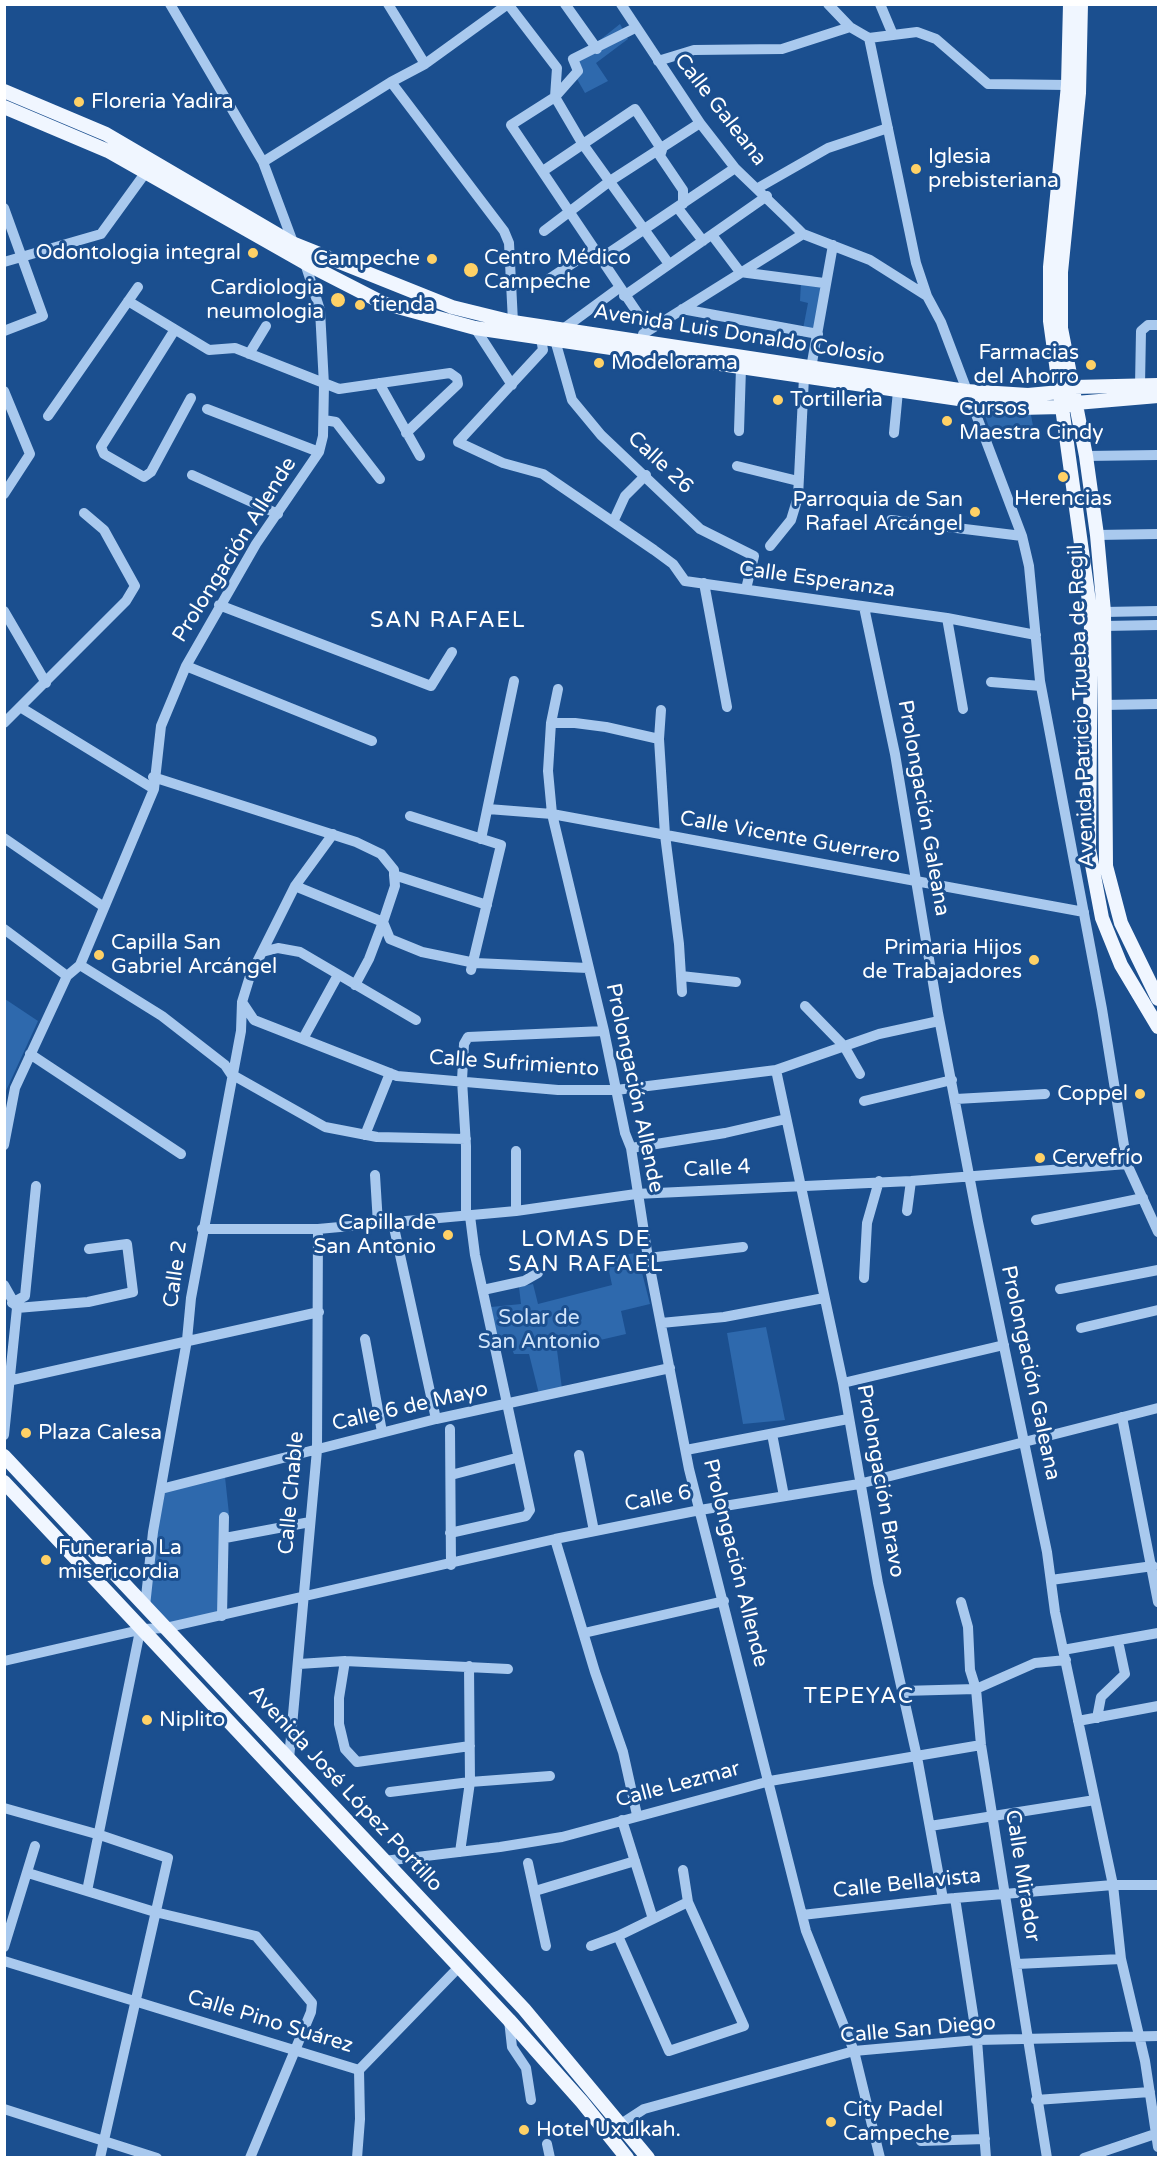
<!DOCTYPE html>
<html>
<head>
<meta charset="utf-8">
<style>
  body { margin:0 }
  #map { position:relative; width:1163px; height:2162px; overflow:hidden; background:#1b4f8f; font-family:"Varela Round",sans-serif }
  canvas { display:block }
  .frame { position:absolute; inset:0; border:6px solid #fff; pointer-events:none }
</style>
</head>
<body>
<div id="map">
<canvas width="1163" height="2162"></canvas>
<div class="frame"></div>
</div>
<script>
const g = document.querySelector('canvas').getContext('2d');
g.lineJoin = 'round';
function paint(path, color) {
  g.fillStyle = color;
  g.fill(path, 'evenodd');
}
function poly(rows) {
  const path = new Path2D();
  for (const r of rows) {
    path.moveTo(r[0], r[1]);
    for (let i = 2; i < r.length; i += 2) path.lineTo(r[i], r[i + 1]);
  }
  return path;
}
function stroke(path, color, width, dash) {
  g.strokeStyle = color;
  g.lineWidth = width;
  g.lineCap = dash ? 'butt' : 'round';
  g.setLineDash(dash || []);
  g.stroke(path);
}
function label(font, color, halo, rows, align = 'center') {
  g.font = font + ' "Varela Round",sans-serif';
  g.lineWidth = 6;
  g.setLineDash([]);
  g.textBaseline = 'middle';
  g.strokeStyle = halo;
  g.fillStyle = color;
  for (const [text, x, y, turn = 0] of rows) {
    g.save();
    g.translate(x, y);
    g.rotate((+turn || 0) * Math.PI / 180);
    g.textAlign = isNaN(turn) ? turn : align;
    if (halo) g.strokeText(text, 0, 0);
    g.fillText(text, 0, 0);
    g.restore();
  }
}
paint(poly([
  [620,24,628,39,596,63,608,81,585,93,577,79,576,59],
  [801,282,822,284,816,332,803,329,808,303,800,301],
  [983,410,1030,410,1034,431,993,439],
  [5,999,38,1021,5,1093],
  [637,1253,650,1304,621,1311,626,1334,557,1350,562,1389,539,1394,529,1354,514,1354,509,1342,497,1342,491,1307,521,1304,519,1287,533,1284,538,1304,612,1285,606,1257],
  [766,1327,785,1420,743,1424,727,1333],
  [225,1477,229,1514,225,1515,222,1615,165,1628,145,1606,163,1491]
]), '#2e69ad');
stroke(poly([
  [170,4,263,162,294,245],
  [388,4,425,64],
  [508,4,557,68,555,97],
  [565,4,597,49],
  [621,4,700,123,735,168,790,221,803,234,870,260,927,296],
  [828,4,850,27,869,38,916,263,927,296,941,322,1022,536,1029,566,1040,681,1102,1009,1127,1164,1158,1232],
  [880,4,893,35],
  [635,28,573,59,578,71,555,97,511,125,649,330],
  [869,38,917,32,936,39,988,84,1068,85],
  [658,61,694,50,782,49,850,27],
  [391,82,504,231,509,243,513,322],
  [555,97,582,143,669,264],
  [263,162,391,82,425,64,508,4],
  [543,171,635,109,662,150,660,156,683,190,683,204],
  [758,188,828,148,888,128],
  [677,207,703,241],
  [4,208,43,316,4,331],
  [544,231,610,181,700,123],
  [712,235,740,272,824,283],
  [600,259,735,168],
  [4,262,101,234,146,172],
  [549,279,594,249],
  [624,296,767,196],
  [128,301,209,350,235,348,339,389,450,373,457,378,458,384,406,433],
  [682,309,818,334],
  [475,328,512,385],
  [563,329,619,288],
  [174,331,101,447,104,454,144,477,151,472,191,398],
  [643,334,803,234],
  [541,338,543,350,458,442,503,463,543,474,654,550,673,564,685,581,947,618,1036,635],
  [555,340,572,400,601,435,700,529,754,556,746,589],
  [249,354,266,326],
  [811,368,833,245],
  [379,383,420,456],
  [1140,385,1141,331,1148,325,1158,325],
  [4,391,30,454,4,494],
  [207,409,319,452],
  [48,416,138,287],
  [324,420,336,422,380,479],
  [739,431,741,368],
  [894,433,898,391],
  [1086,456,1158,455],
  [737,466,798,481],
  [192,475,278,514],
  [614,520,625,496,646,475],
  [891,520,1022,536],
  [1097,535,1158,534],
  [770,546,791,520,798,497,804,377],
  [704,583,727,707],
  [219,605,431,686,452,652],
  [864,607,895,754,938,1013,978,1222,1047,1552,1055,1612,1113,1885,1121,1959,1145,2061,1158,2147],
  [4,611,46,683],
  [1104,612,1158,611],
  [947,618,963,709],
  [1104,626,1158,625],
  [186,666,372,741],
  [991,682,1041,686],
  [558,689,551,723,548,771,552,814,604,1031,625,1133,631,1148,648,1258,689,1469,806,1931,854,2051,880,2158],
  [1104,705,1158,704],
  [20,707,154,789],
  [661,710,659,739,665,835,679,944,682,992],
  [4,723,126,601,135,586,104,530,84,513],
  [551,723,575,723,606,727,659,739],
  [153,777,356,842,381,854,394,870,394,875,487,905],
  [488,809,552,814,1084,912],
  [410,816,501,845,471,970],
  [4,838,104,907],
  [481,839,514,681],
  [295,886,383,922,390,939,422,952,475,963,588,968],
  [4,929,67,976],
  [262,952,278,948,300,952,416,1020],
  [80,965,162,1016,225,1065,231,1074,325,1127,377,1137,466,1139],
  [681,976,736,982],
  [355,985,369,959,383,922,395,886,394,875],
  [242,1002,254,1020,397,1076,558,1090,616,1090,776,1070,879,1034,939,1021],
  [805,1006,844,1046,860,1074],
  [304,1037,338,975],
  [30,1054,181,1154],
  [776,1070,843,1383,878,1583,917,1757,943,1899],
  [956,1099,1045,1094],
  [864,1101,952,1080],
  [365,1135,390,1073],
  [4,1145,15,1088,67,976,80,965,154,789,161,726,186,666,256,544,319,452,323,436,324,385,320,310,304,260],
  [631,1148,725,1133,786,1119],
  [375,1175,378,1224],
  [516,1211,516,1151],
  [907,1211,911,1181],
  [466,1216,466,1146,462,1080,464,1044,468,1037,604,1031],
  [1036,1220,1143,1198],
  [393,1223,436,1419],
  [202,1229,318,1229,516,1211,636,1194,911,1181,1127,1164],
  [648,1258,743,1247],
  [864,1278,867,1223,879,1181],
  [4,1285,17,1308,4,1435],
  [1060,1289,1158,1270],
  [483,1290,524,1281,538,1273],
  [12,1303,25,1296,36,1186],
  [17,1308,88,1302,133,1292,127,1244,89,1249],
  [661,1323,724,1317,824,1298],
  [1081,1328,1158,1310],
  [365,1339,382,1432],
  [8,1381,319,1312],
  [843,1383,1004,1345],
  [1122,1417,1158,1602],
  [450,1429,451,1565],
  [772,1434,784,1496],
  [686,1450,848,1419],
  [579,1455,594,1531],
  [451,1475,516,1458],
  [161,1489,436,1419,670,1368],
  [450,1533,526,1516,530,1510,475,1255,470,1216],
  [225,1538,310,1522],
  [555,1539,595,1672,623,1752,637,1815],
  [1051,1580,1153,1566],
  [961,1602,968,1627,970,1670,976,1689,981,1745,1047,2158],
  [145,1606,153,1532,187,1340,191,1298,241,1031,242,1002,250,976,295,886,333,834],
  [222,1616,224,1517],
  [584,1633,724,1601],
  [1063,1650,1158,1633],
  [4,1661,144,1629,165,1628,555,1539,700,1510,859,1484,1158,1408],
  [345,1661,339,1698,339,1724,345,1749,357,1762,470,1746],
  [299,1664,345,1661,508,1669],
  [902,1691,976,1689,1035,1663,1066,1660],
  [1097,1718,1101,1697,1125,1674,1118,1641],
  [1078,1721,1158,1706],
  [289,1759,317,1450,318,1229],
  [390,1792,470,1782,550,1776],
  [4,1808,100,1835,168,1858,100,2158],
  [622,1820,653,1919],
  [930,1826,1095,1800],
  [460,1852,470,1782,469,1666],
  [384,1861,500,1847,562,1837,770,1781,981,1745],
  [528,1863,546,1946],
  [28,1873,155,1912,256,1936,312,2003,311,2012,250,2158],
  [87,1891,140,1631],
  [535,1891,635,1861],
  [955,1898,977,2040,986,2158],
  [802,1915,943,1899,1113,1885,1158,1885],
  [618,1936,669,2051,744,2026,688,1902,683,1870],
  [591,1946,618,1936,688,1902],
  [4,1947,35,1846],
  [4,1961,359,2070],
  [1017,1964,1121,1959],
  [509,2020,512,2047,526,2068,531,2100],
  [359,2070,459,1967],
  [1036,2100,1150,2092],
  [4,2109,157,2158],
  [621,2124,644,2109,854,2051,977,2040,1158,2036],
  [921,2141,985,2139],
  [547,2144,550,2158],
  [357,2158,360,2119,359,2070],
  [1084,2158,1158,2133]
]), '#a9c9ee', 10);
stroke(poly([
  [1070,4,1068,85,1050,267,1050,321,1091,616,1089,849,1102,918,1121,965,1158,1027],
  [1081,4,1079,93,1061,272,1061,328,1086,456,1097,535,1104,612,1106,866,1121,923,1158,999],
  [4,91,106,134,292,243,452,307,513,322,966,391,1028,395,1060,392,1074,387,1158,385],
  [4,107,108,151,307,264,383,303,475,328,1020,408,1061,407,1076,403,1158,396],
  [4,1456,524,2009,648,2158],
  [4,1482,509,2020,582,2102,627,2158]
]), '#f0f6ff', 14);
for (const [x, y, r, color] of [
  [79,102,6,"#ffd166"],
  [916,169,6,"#ffd166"],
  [253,253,6,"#ffd166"],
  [432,259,6,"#ffd166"],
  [471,270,8,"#ffd166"],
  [338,300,8,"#ffd166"],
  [360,305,6,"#ffd166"],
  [599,363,6,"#ffd166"],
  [1091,365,6,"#ffd166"],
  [778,400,6,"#ffd166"],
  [947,421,6,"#ffd166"],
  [1063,477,6,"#ffd166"],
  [975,512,6,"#ffd166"],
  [99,955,6,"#ffd166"],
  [1034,960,6,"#ffd166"],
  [1140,1094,6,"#ffd166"],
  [1040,1158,6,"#ffd166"],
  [448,1235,6,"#ffd166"],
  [26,1433,6,"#ffd166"],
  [46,1560,6,"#ffd166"],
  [147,1720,6,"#ffd166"],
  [831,2122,6,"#ffd166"],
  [524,2130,6,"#ffd166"]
]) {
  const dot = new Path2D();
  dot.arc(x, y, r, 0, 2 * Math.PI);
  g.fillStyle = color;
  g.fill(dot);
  stroke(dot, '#1b4f8f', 2);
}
label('21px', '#fff', '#1b4f8f', [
  ["Floreria Yadira",91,102],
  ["Iglesia",928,157],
  ["prebisteriana",928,181],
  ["Odontologia integral",241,253,"right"],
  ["Centro Médico",484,258],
  ["Campeche",484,282],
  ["Campeche",420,259,"right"],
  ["Cardiologia",324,288,"right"],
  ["neumologia",324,312,"right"],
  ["tienda",372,305],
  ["Farmacias",1079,353,"right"],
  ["del Ahorro",1079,377,"right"],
  ["Modelorama",611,363],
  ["Tortilleria",790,400],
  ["Cursos",959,409],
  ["Maestra Cindy",959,433],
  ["Herencias",1063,499,"center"],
  ["Parroquia de San",963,500,"right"],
  ["Rafael Arcángel",963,524,"right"],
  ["Capilla San",111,943],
  ["Gabriel Arcángel",111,967],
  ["Primaria Hijos",1022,948,"right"],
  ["de Trabajadores",1022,972,"right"],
  ["Coppel",1128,1094,"right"],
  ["Cervefrío",1052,1158],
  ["Capilla de",436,1223,"right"],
  ["San Antonio",436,1247,"right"],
  ["Plaza Calesa",38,1433],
  ["Funeraria La",58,1548],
  ["misericordia",58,1572],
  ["Niplito",159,1720],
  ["City Padel",843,2110],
  ["Campeche",843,2134],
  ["Hotel Uxulkah.",536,2130]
], 'left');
label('21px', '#fff', '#1b4f8f', [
  ["Calle Galeana",720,110,52],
  ["Avenida Luis Donaldo Colosio",739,335,9],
  ["Calle 26",660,463,43],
  ["Prolongación Allende",235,550,-58],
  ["Calle Esperanza",817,580,8],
  ["Avenida Patricio Trueba de Regil",1082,706,-92],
  ["Prolongación Galeana",923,808,80],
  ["Calle Vicente Guerrero",790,838,10],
  ["Calle Sufrimiento",514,1064,4],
  ["Prolongación Allende",634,1088,78],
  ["Calle 4",717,1169,-3],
  ["Calle 2",176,1274,-82],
  ["Prolongación Galeana",1030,1373,78],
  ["Calle 6 de Mayo",410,1407,-13],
  ["Prolongación Bravo",880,1481,80],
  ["Calle Chable",292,1493,-85],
  ["Calle 6",658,1499,-11],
  ["Prolongación Allende",735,1563,76],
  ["Calle Lezmar",678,1785,-15],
  ["Avenida José López Portillo",345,1789,47],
  ["Calle Mirador",1022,1876,81],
  ["Calle Bellavista",907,1884,-6],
  ["Calle Pino Suárez",270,2022,17],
  ["Calle San Diego",918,2030,-5]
]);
label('21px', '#cfe3fa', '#1b4f8f', [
  ["Solar de",539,1318],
  ["San Antonio",539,1342]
]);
g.letterSpacing = '1.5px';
label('22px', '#fff', '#1b4f8f', [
  ["SAN RAFAEL",448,621],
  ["LOMAS DE",586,1240],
  ["SAN RAFAEL",586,1265],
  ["TEPEYAC",859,1697]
]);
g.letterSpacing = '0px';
</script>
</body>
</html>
